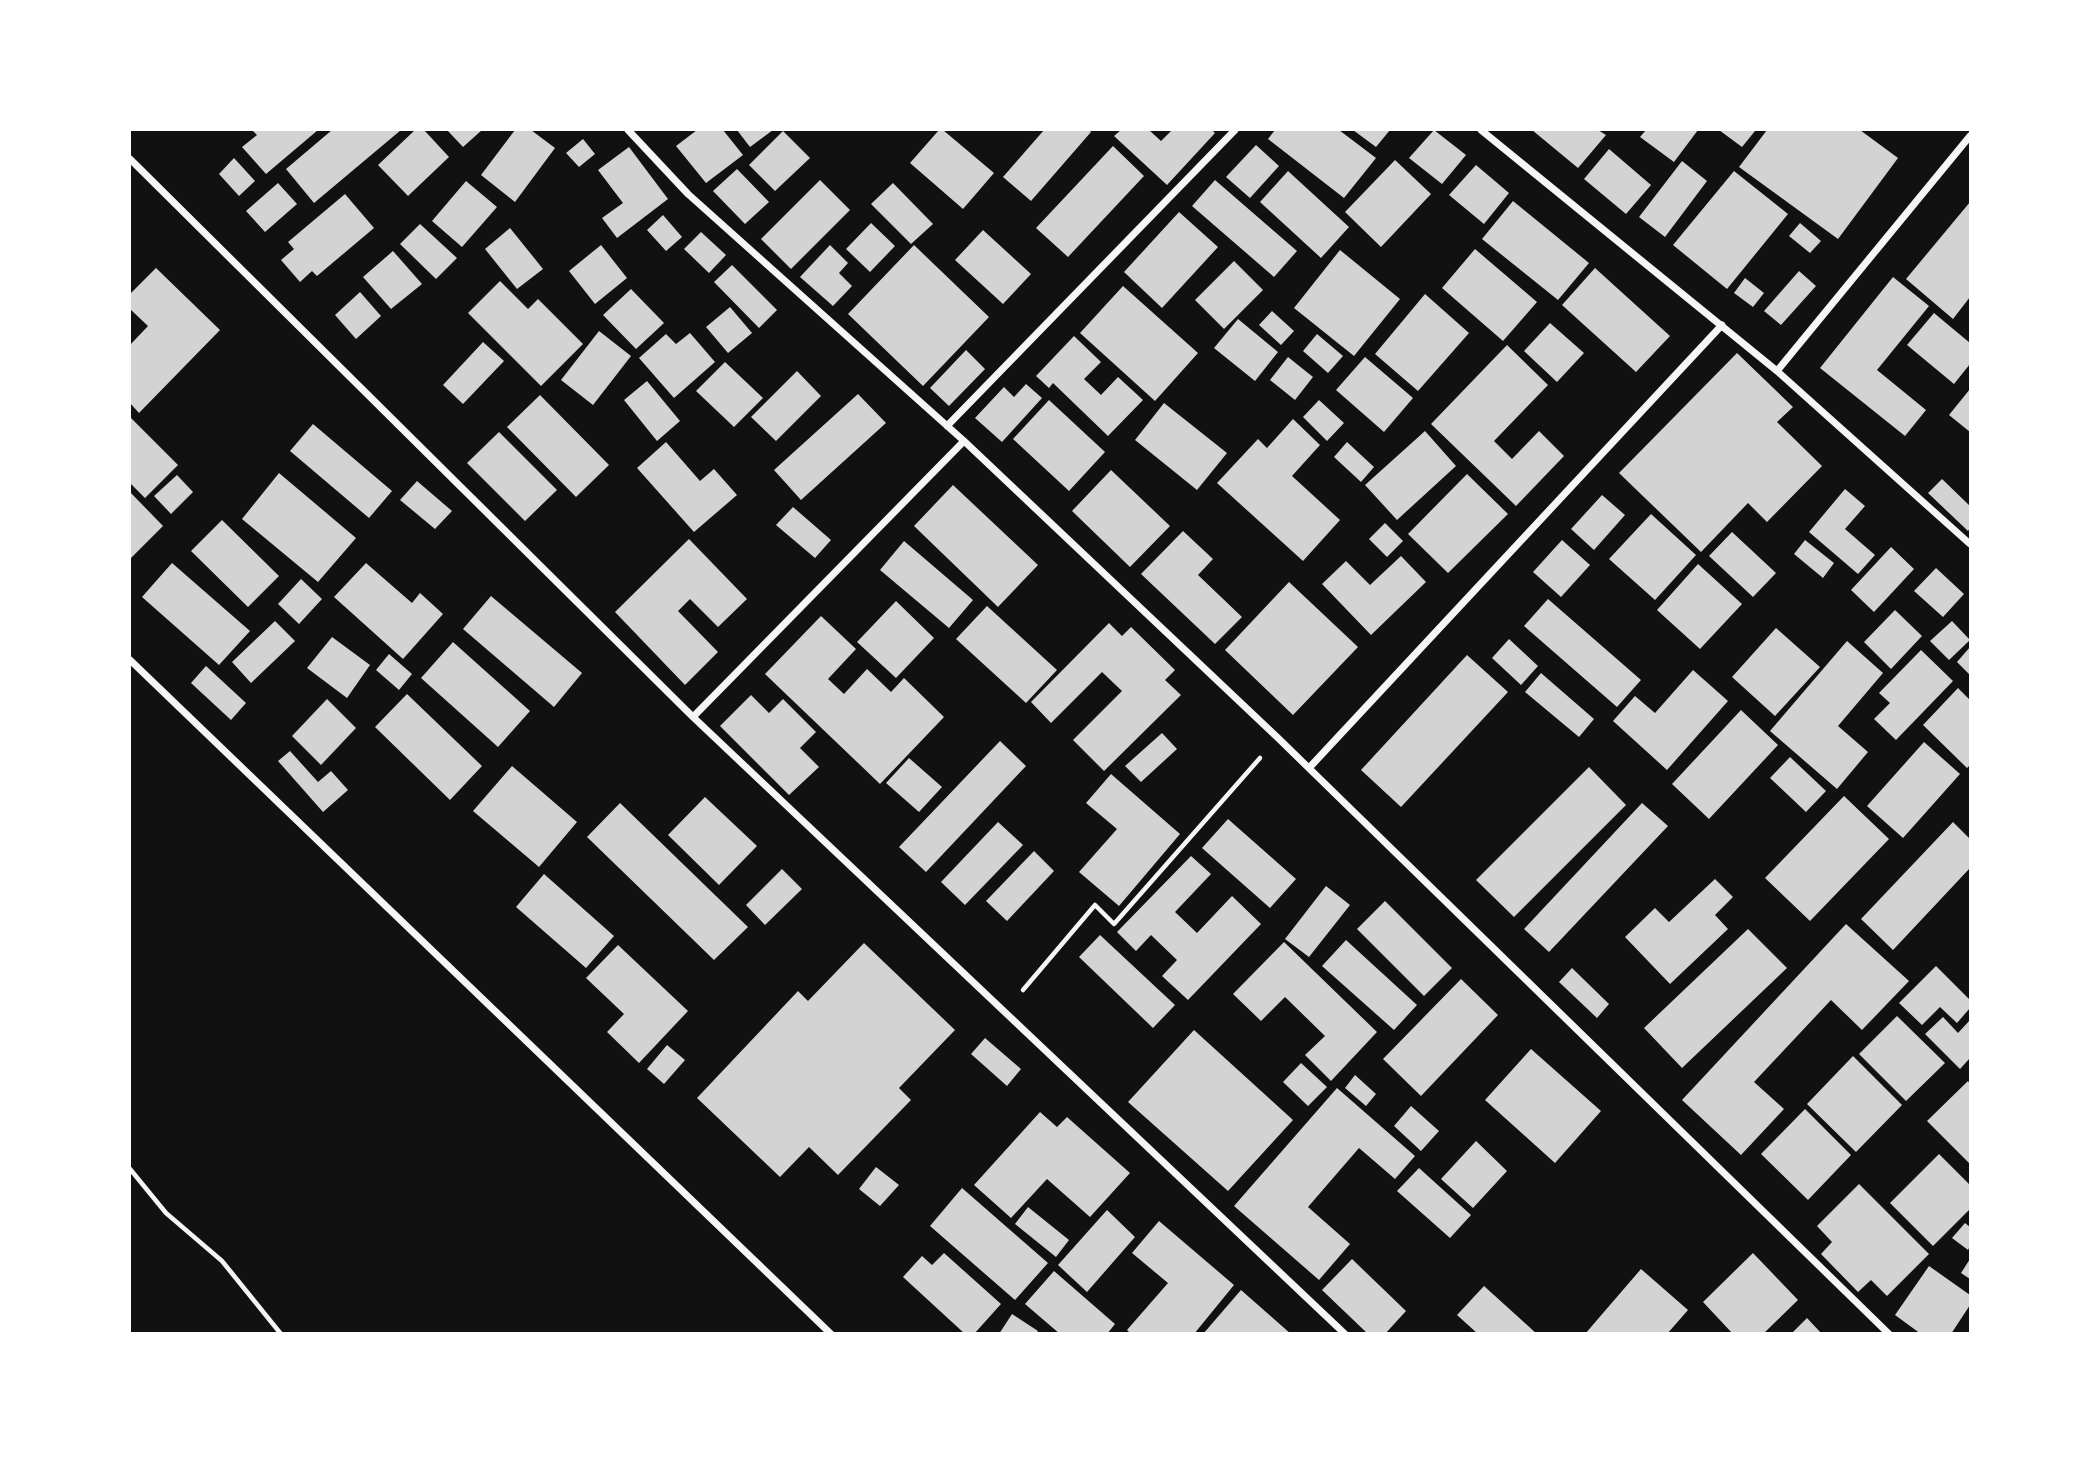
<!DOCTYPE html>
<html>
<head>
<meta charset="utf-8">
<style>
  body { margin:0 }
  #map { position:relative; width:2100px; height:1463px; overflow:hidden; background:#111; font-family:"Zilla Slab",serif }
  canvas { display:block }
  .frame { position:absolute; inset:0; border:131px solid #fff; pointer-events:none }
</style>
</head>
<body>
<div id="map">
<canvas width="2100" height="1463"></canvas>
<div class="frame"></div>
</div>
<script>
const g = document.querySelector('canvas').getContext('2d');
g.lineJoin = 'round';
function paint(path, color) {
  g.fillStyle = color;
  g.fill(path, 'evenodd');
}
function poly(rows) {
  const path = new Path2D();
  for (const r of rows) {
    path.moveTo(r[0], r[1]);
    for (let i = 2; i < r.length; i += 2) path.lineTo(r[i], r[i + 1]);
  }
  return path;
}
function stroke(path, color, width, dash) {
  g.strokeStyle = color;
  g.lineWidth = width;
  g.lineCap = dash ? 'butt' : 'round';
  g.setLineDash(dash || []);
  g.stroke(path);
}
paint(poly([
  [252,130,318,130,266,174,242,147,257,135],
  [332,130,401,130,314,203,286,169],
  [415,130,424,130,449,157,408,196,378,165],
  [447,130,482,130,463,147],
  [515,130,531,130,555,148,515,202,481,175],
  [697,130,723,130,743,155,706,183,676,146],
  [737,130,773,130,750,147],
  [939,130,943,130,994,173,963,209,910,163],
  [1044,130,1089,130,1091,132,1031,201,1003,177],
  [1121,130,1149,130,1161,141,1172,130,1212,130,1215,133,1167,185,1114,136],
  [1275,130,1339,130,1376,158,1344,198,1268,139],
  [1353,130,1390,130,1376,147],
  [1434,130,1466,155,1442,184,1409,158],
  [1532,130,1598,130,1606,135,1578,168],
  [1646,130,1698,130,1674,162,1640,137],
  [1719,130,1753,130,1755,131,1742,147],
  [1767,130,1860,130,1898,158,1838,239,1739,167],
  [783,131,810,158,775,191,749,165],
  [583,139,595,154,579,167,566,153],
  [1256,145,1279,166,1250,198,1226,177],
  [1113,146,1144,176,1068,257,1036,228],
  [629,147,668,199,617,238,602,218,623,203,598,170],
  [1609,149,1651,185,1626,214,1584,179],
  [234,158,255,181,239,196,219,174],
  [1395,160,1431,194,1381,247,1345,212],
  [1682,161,1707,181,1665,237,1639,217],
  [1476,165,1509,193,1484,224,1449,195],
  [737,169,769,202,745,224,713,191],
  [1288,171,1349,227,1321,258,1260,202],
  [1734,171,1788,214,1727,289,1673,245],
  [820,180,850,210,791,269,761,239],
  [1215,180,1297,251,1274,277,1192,206],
  [466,181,497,207,462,247,432,221],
  [278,183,297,204,265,232,246,211],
  [893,183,933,224,911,244,871,204],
  [345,194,374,228,317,276,312,271,300,282,281,260,294,249,288,242],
  [1513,201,1589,263,1558,300,1482,239],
  [1970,202,1970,297,1953,319,1906,279],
  [1179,212,1218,247,1162,308,1124,272],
  [663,215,682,237,666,251,647,230],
  [871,223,895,246,870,272,846,249],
  [1800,223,1821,241,1810,253,1789,236],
  [420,224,457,258,436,279,400,244],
  [510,228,543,269,517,289,485,249],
  [983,230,1031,274,1003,304,955,260],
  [701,232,726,255,709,273,684,249],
  [601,245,627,278,595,304,569,271],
  [830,245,848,263,839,273,852,286,833,306,800,277],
  [914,245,989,317,923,386,848,314],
  [1475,249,1537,302,1503,341,1442,288],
  [1340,250,1400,299,1354,356,1294,308],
  [393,251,422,284,391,309,363,277],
  [1234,261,1263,290,1224,329,1195,300],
  [732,265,777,310,759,328,714,282],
  [156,268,220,330,139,413,130,403,130,345,148,326,130,309,130,294],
  [1595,268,1670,336,1636,372,1562,305],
  [1799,271,1816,286,1781,325,1764,311],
  [1893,277,1929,306,1877,370,1926,410,1905,436,1820,368],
  [1745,278,1764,293,1753,307,1734,293],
  [500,281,528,309,538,299,583,344,541,386,468,313],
  [1123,286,1198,353,1155,401,1080,333],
  [631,289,664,323,636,349,603,315],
  [360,292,381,316,356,339,335,315],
  [1425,294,1469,333,1418,391,1375,354],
  [730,307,752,333,728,353,706,327],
  [1272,311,1294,331,1281,345,1259,325],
  [1934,313,1970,343,1970,364,1954,384,1907,345],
  [1238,319,1278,352,1255,381,1214,348],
  [1550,323,1584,353,1557,382,1524,351],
  [599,331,631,356,593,405,561,380],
  [690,333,715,362,674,398,639,358,666,334,676,344],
  [1317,334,1343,356,1328,373,1303,351],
  [1074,336,1101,362,1084,379,1101,395,1118,377,1143,400,1108,436,1053,383,1049,388,1036,376],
  [483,342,504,361,463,404,443,385],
  [1507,345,1548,385,1494,441,1512,459,1539,431,1564,456,1516,506,1431,424],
  [966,350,985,369,949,406,930,388],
  [1737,353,1793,407,1777,422,1822,466,1767,522,1748,503,1701,552,1619,473],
  [1288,357,1313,377,1295,400,1270,380],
  [1365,357,1413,398,1384,432,1336,390],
  [725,362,763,398,734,427,696,391],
  [797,371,821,396,776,441,751,417],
  [647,381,680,421,657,441,624,400],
  [1026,384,1042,398,1002,442,975,418,1004,387,1014,397],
  [1970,389,1970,432,1949,415],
  [858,394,886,423,801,500,774,470],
  [540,395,609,465,576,497,507,427],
  [1049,400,1105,452,1069,491,1013,439],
  [1319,400,1344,423,1327,441,1303,417],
  [1164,403,1227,453,1197,490,1135,440],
  [130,417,178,465,145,498,130,483],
  [1293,419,1320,445,1292,476,1340,520,1303,561,1217,483,1258,439,1267,448],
  [313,424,392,491,369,518,290,451],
  [1425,431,1456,466,1397,520,1365,485],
  [499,432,557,490,525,521,467,463],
  [666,442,700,481,714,469,737,495,694,532,637,468],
  [1347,442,1374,467,1361,482,1334,457],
  [1111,470,1170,526,1130,567,1072,511],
  [279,473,356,538,318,582,242,519],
  [1467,474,1508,514,1448,573,1408,534],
  [177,475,193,492,171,514,154,496],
  [1942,479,1970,506,1970,528,1968,531,1928,493],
  [417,481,452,511,435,529,400,500],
  [953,485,1038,565,998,607,914,526],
  [1845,489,1865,506,1845,529,1875,555,1858,574,1809,532],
  [130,492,163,526,130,559],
  [1602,495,1625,515,1594,550,1571,529],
  [793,507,831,540,815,558,776,525],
  [1651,514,1696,555,1655,600,1609,559],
  [222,520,279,576,248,607,191,551],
  [1385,523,1403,541,1387,557,1369,539],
  [1183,531,1213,559,1198,575,1242,617,1215,644,1141,574],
  [1732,532,1776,573,1753,597,1709,556],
  [689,539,747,599,718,627,690,599,678,611,718,652,685,685,615,612],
  [1562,540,1590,565,1561,597,1533,572],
  [1805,540,1834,563,1823,578,1794,554],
  [904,541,973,600,949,628,880,570],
  [1891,547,1914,569,1874,612,1851,590],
  [1401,556,1426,582,1371,635,1322,584,1346,561,1370,585],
  [172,563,250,631,219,665,142,597],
  [366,563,412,603,420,593,443,614,403,659,334,597],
  [1698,564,1742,604,1700,649,1657,610],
  [1936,568,1964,594,1943,617,1914,591],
  [301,579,322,599,299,624,278,604],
  [1289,582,1358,647,1293,715,1225,650],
  [491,596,582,673,554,707,463,629],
  [1548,599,1641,680,1617,707,1524,626],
  [896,601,934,638,896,678,857,642],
  [987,606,1057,670,1026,703,956,639],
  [1895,610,1922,636,1891,669,1864,642],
  [821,616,856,649,828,679,844,694,867,669,891,692,904,678,944,717,880,784,765,674],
  [275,621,295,641,251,683,232,662],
  [1952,621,1970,640,1949,660,1930,641],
  [1109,623,1122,636,1131,627,1175,670,1165,680,1181,695,1104,771,1073,740,1122,691,1102,672,1051,723,1031,702],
  [1776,628,1820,667,1775,716,1732,677],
  [332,637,370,665,347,698,307,668],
  [1509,639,1538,666,1521,685,1492,658],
  [1847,641,1883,673,1838,726,1868,752,1837,789,1770,731],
  [453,642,530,711,498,747,421,678],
  [1970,647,1970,675,1957,662],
  [1921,650,1953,681,1896,740,1874,719,1890,703,1879,693],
  [389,654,412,674,399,690,376,670],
  [1467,655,1508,692,1401,807,1361,770],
  [206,666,246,703,231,720,191,683],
  [1693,670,1728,701,1667,770,1613,721,1635,696,1655,713],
  [1541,673,1594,719,1579,737,1525,692],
  [1958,688,1970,700,1970,765,1967,768,1923,725],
  [407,694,482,766,450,800,375,727],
  [751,695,769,713,783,699,816,732,800,748,819,767,789,795,720,726],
  [327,699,356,728,321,765,292,736],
  [1741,710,1778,745,1709,819,1672,784],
  [1162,733,1177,749,1141,782,1125,766],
  [1000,741,1026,766,926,872,899,847],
  [1924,742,1960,774,1903,838,1867,806],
  [290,751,318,782,331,771,348,790,323,812,278,761],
  [1790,757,1826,791,1806,812,1770,778],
  [909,758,942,787,919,812,886,783],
  [512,766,577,822,539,867,473,811],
  [1589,767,1626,805,1514,917,1476,880],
  [1111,774,1180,834,1119,906,1079,872,1117,829,1086,803],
  [1844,796,1889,839,1810,921,1765,878],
  [705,797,757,846,719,885,668,835],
  [620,803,748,927,714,960,587,837],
  [1642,803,1668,826,1549,952,1524,929],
  [1228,819,1296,879,1270,908,1202,848],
  [998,822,1023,845,965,905,941,882],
  [1953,822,1970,839,1970,868,1893,950,1861,919],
  [1034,851,1054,871,1007,921,986,901],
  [1191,856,1211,874,1175,912,1197,933,1232,896,1261,924,1188,1000,1162,976,1177,960,1151,935,1136,951,1117,932],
  [782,869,802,889,765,925,746,905],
  [544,874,614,936,586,968,516,907],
  [1715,879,1733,897,1715,915,1728,929,1670,984,1625,937,1655,908,1669,922],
  [1326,886,1350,905,1309,957,1285,939],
  [1385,901,1452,968,1424,996,1357,929],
  [1846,924,1909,981,1862,1030,1831,1000,1754,1082,1784,1109,1741,1155,1682,1100],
  [1748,929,1787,968,1682,1068,1644,1028],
  [1100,935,1175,1005,1153,1028,1079,957],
  [1346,940,1417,1005,1394,1030,1322,966],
  [1284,942,1377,1032,1331,1081,1305,1055,1325,1036,1285,997,1261,1021,1233,994],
  [864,943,955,1030,899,1088,911,1100,838,1175,809,1147,780,1177,697,1098,798,991,808,1001],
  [618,945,688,1011,639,1063,607,1032,624,1014,586,978],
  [1936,966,1970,1000,1970,1008,1957,1023,1940,1007,1922,1025,1899,1003],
  [1572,968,1609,1004,1597,1018,1559,982],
  [1461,979,1498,1015,1421,1096,1383,1059],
  [1897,1016,1945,1063,1906,1101,1859,1054],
  [1943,1017,1958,1033,1970,1020,1970,1058,1960,1069,1925,1034],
  [1194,1030,1293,1120,1228,1191,1128,1102],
  [985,1038,1021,1069,1007,1086,971,1054],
  [667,1045,685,1060,664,1084,647,1069],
  [1531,1049,1601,1111,1555,1163,1485,1100],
  [1853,1056,1902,1105,1856,1152,1807,1104],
  [1301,1063,1327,1087,1308,1106,1283,1082],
  [1355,1075,1376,1094,1366,1106,1345,1088],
  [1968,1081,1970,1084,1970,1164,1927,1121],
  [1337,1088,1415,1156,1395,1179,1359,1148,1308,1207,1350,1244,1319,1280,1234,1206],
  [1411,1106,1439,1131,1421,1151,1394,1126],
  [1805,1109,1851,1155,1808,1200,1761,1154],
  [1040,1112,1057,1127,1067,1117,1130,1173,1090,1217,1047,1179,1011,1218,974,1185],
  [1476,1141,1507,1171,1473,1208,1441,1179],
  [1939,1154,1970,1185,1970,1209,1933,1246,1890,1203],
  [876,1167,899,1185,880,1206,859,1189],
  [1419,1168,1471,1215,1450,1238,1397,1191],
  [1859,1184,1929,1254,1887,1296,1871,1280,1858,1292,1821,1254,1832,1242,1817,1226],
  [962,1188,1048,1263,1015,1300,930,1226],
  [1028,1207,1069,1240,1056,1257,1015,1224],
  [1107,1210,1135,1237,1087,1292,1058,1265],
  [1159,1221,1234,1285,1194,1334,1131,1334,1127,1330,1168,1283,1132,1253],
  [1965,1223,1970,1227,1970,1246,1968,1250,1952,1238],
  [944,1253,1001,1304,974,1334,965,1334,903,1277,922,1256,932,1265],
  [1753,1253,1798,1300,1763,1334,1733,1334,1703,1302],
  [1352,1259,1406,1311,1385,1334,1368,1334,1322,1290],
  [1970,1259,1970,1279,1961,1273],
  [1929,1266,1970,1295,1970,1305,1951,1334,1921,1334,1895,1315],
  [1641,1269,1688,1310,1667,1334,1585,1334],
  [1054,1271,1115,1324,1107,1334,1060,1334,1025,1304],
  [1484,1286,1537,1334,1478,1334,1457,1315],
  [1241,1290,1291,1334,1203,1334],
  [1012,1314,1038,1331,1036,1334,999,1334],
  [1807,1318,1822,1334,1791,1334]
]), '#d3d3d3');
stroke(poly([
  [1023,990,1095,905,1114,924,1260,758],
  [130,1169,166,1213,222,1261,281,1334]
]), '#f5f5f5', 4.5);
stroke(poly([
  [628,130,688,194,964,441,1278,738,1889,1334],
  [1481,130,1777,371,1970,544],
  [130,159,693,717,1345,1334],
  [1777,371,1970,136],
  [947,426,1235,130],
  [130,660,831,1334],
  [693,717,964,441],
  [1309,768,1722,325]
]), '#f5f5f5', 7);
</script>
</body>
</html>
